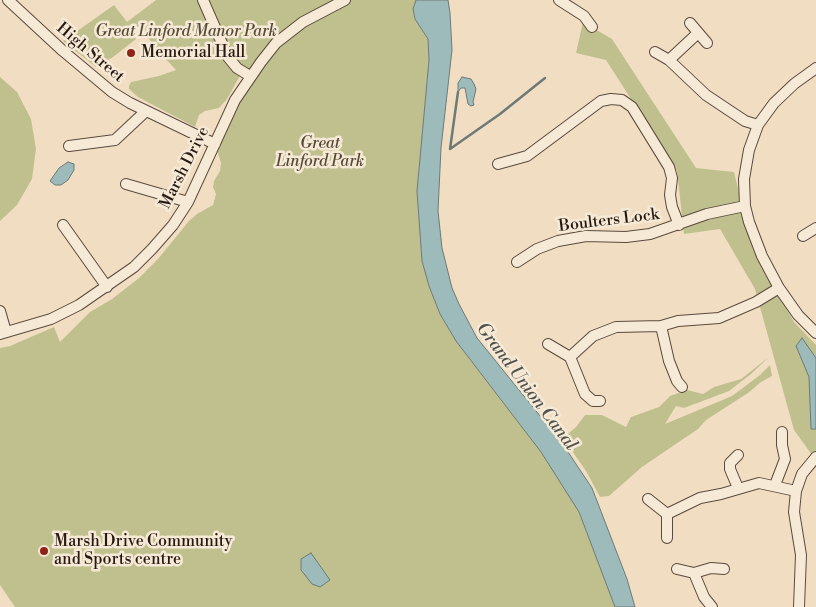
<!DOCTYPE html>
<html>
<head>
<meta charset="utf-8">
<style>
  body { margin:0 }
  canvas { display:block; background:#f1dec2 }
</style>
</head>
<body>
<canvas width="816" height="607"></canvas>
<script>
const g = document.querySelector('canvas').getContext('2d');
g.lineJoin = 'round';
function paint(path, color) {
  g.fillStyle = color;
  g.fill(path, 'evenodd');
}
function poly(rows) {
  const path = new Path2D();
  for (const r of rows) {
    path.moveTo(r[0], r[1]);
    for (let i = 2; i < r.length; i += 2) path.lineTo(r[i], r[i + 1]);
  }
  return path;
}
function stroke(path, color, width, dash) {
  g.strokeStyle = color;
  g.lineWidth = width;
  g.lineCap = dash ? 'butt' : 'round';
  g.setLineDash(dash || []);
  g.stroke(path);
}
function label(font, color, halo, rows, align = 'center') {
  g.font = font + ' "Libre Bodoni",serif';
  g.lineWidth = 5;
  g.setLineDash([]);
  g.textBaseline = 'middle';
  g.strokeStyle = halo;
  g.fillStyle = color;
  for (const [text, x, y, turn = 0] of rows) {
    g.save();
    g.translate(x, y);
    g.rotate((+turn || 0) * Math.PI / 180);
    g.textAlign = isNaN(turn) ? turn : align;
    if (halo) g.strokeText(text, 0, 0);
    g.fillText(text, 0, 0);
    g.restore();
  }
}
paint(poly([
  [156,0,416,0,413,9,415,19,428,39,429,60,417,191,422,261,440,314,456,341,541,452,579,512,615,607,15,607,0,585,0,348,10,346,54,327,60,342,90,312,112,299,139,278,158,259,189,221,197,214,213,205,216,194,213,187,214,181,220,171,221,163,215,144,250,76,242,72,227,99,219,108,205,111,199,115,195,127,138,97,129,89,129,86,131,82,159,76,176,70,159,52,139,26,131,33,136,39,113,57,96,67,63,41,114,5,127,22],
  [583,22,612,39,696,168,734,172,753,250,794,322,816,345,816,450,812,455,794,430,755,289,720,229,684,234,677,171,606,60,576,53],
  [0,77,17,92,31,119,36,149,32,179,17,205,0,221],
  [769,357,751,374,729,391,684,408,676,406,665,424,732,396,760,375,770,365,772,376,761,382,748,393,706,420,698,429,642,467,609,496,600,497,586,471,563,438,576,427,585,415,602,415,626,427,631,417,659,407,670,396,687,390,703,394,714,387,741,379]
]), '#c0c08f');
const water = poly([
  [416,0,448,0,450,13,452,50,441,148,438,211,442,248,452,288,459,304,477,338,562,443,592,488,627,579,635,607,615,607,579,512,541,452,456,341,440,314,429,286,422,261,417,191,429,60,428,39,415,19,413,9,416,0],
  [462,77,471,79,474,84,476,89,473,102,474,105,471,106,468,104,465,88,461,88,458,92,458,83,462,77],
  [68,162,74,164,74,170,68,180,61,185,55,185,50,181,59,168,68,162],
  [802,338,816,358,816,429,811,429,809,377,796,346,802,338],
  [311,553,330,580,320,587,312,584,301,570,301,559,311,553]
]);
paint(water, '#9cbbba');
stroke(water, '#6d7a76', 1);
stroke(poly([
  [458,92,450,149,500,114,545,78]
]), '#6d7a76', 2.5);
const minor = poly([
  [8,0,63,51,112,92,130,103,215,144],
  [203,0,228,57,237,68,250,76],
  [559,0,584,16,592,27],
  [690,23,707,43],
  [655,52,669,60,706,95,745,121,758,125],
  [669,60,698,33],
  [816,68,794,84,774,103,758,125,749,150,744,179,745,206,749,222,762,256,779,288,798,315,816,333],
  [69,146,115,140,146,111],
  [498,164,527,156,601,101,611,99,622,100,632,107,669,167,672,178,670,195,672,207,679,225],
  [126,184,188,202],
  [63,225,107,287],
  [803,236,816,228],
  [517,262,537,249,558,241,586,236,626,237,650,234,707,214,745,206],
  [0,311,6,332],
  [661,326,669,361,677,381,682,387],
  [0,334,51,319,79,305,134,267,152,249,173,225,188,202,235,100,261,62,276,43,303,22,345,0],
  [548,344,570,357,593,336,616,327,661,326,678,321,719,318,756,302,779,288],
  [570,357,585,394,593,401,600,401],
  [738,455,730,463,730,469,738,488],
  [775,485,785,459,782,445,782,432],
  [648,499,667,514,700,498,721,494,759,483,796,491],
  [667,538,667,514],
  [677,569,694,573,704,597,712,607],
  [694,573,711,568,724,569],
  [799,607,801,555,794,512,796,491,802,474,816,457]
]);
stroke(minor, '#5a4a3d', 12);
stroke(minor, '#f6ead7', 10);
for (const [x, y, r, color] of [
  [131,53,5,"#8f2418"],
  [44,551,5,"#8f2418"]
]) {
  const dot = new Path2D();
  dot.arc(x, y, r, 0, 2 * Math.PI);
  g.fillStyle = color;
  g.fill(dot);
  stroke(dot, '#f6ead7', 2);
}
label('italic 16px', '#554a37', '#f6ead7', [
  ["Great Linford Manor Park",186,32],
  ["Great",320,144],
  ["Linford Park",320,162]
]);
label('16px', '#271811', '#f6ead7', [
  ["High Street",90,53,40],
  ["Marsh Drive",185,168,-63],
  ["Boulters Lock",609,221,-7]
]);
label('16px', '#271811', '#f6ead7', [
  ["Memorial Hall",141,53],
  ["Marsh Drive Community",54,542],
  ["and Sports centre",54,560]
], 'left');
label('italic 18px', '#50514c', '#f6ead7', [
  ["Grand Union Canal",526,387,53]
]);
</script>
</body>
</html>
